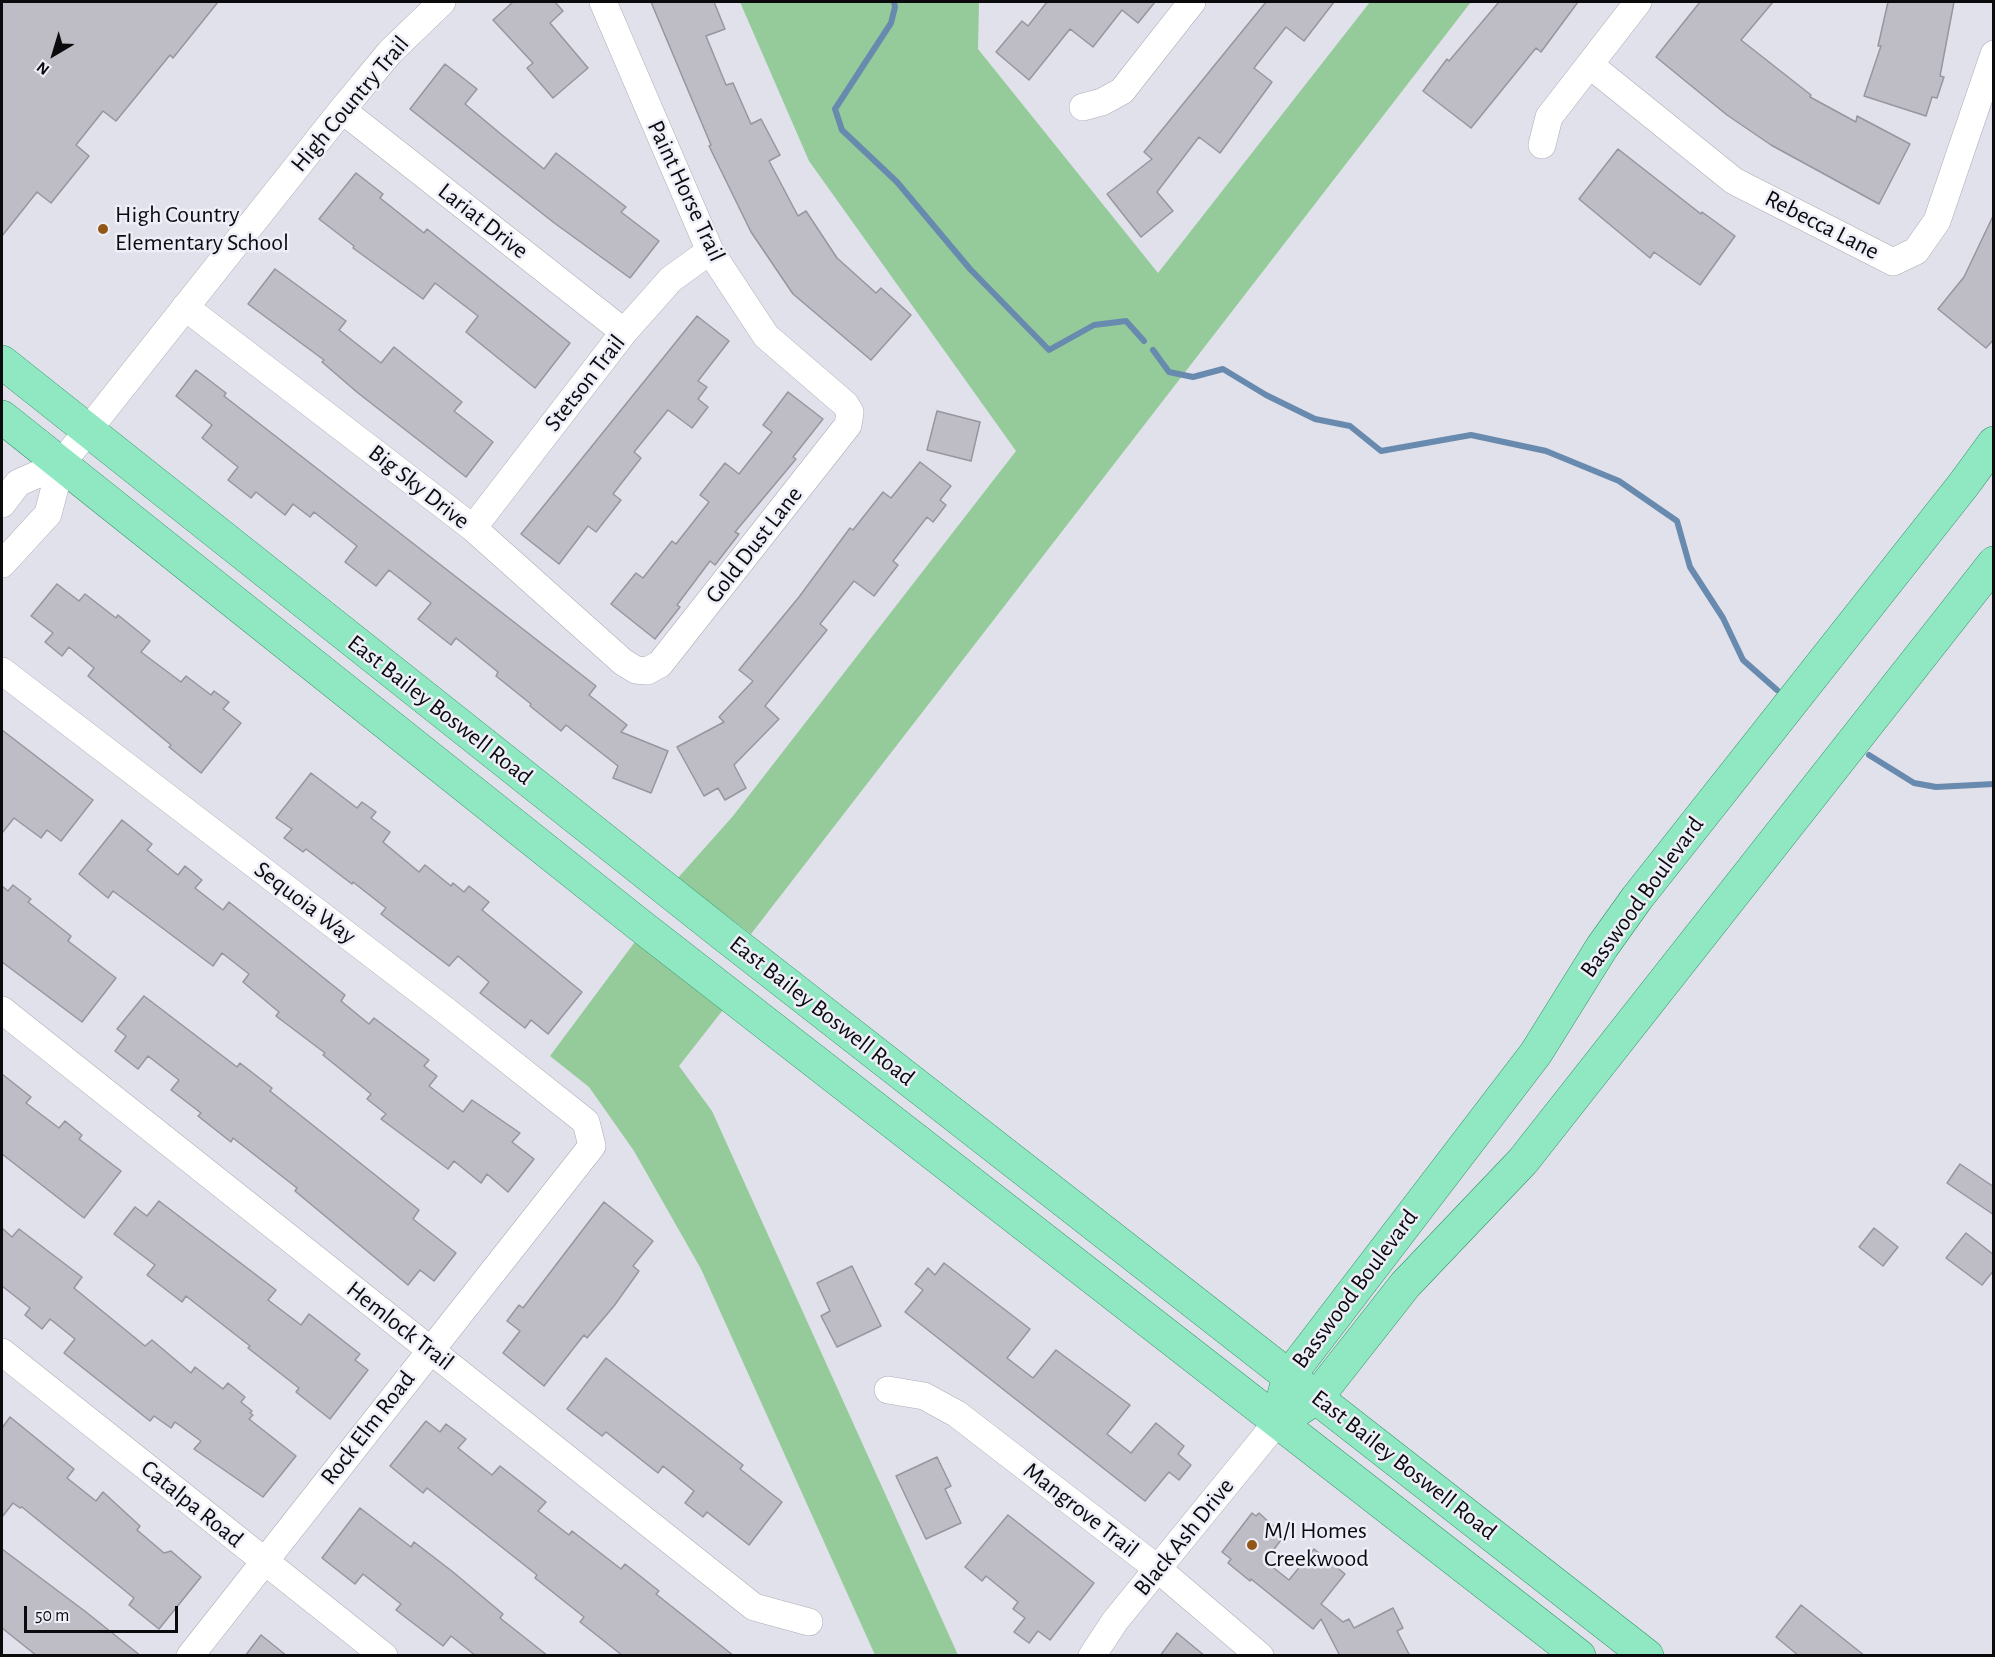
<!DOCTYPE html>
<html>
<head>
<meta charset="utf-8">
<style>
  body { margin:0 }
  #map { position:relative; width:1995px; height:1657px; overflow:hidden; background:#e0e1ea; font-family:"Alegreya Sans",sans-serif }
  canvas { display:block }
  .frame { position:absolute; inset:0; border:3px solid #0b0b0e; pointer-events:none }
  .north { position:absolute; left:24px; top:24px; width:60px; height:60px; -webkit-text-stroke:4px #edeef7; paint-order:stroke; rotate:218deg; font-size:16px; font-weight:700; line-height:24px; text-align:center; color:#0b0b0e }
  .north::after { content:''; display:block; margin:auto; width:21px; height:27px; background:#0b0b0e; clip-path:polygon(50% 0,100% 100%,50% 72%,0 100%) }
  .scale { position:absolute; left:24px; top:1606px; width:154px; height:27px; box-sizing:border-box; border:3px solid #0b0b0e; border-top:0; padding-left:8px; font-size:18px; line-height:21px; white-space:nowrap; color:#0b0b0e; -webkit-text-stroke:4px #edeef7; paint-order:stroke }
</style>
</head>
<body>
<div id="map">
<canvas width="1995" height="1657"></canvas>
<div class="frame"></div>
<div class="north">N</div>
<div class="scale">50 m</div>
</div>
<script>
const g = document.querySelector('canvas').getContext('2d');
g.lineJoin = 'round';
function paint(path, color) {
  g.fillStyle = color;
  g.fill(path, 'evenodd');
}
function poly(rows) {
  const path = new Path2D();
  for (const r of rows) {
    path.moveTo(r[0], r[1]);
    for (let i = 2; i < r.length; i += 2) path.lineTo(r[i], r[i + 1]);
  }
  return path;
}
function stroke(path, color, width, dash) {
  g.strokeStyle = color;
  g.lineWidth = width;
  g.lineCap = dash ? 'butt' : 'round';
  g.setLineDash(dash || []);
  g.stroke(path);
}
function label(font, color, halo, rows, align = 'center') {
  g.font = font + ' "Alegreya Sans",sans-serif';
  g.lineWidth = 5;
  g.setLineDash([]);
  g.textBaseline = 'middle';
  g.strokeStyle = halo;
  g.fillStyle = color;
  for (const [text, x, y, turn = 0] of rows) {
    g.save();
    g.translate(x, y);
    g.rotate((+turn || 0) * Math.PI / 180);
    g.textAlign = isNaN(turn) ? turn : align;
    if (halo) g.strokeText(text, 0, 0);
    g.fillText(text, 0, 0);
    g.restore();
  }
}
paint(poly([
  [740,2,979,2,978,49,1158,273,1370,2,1471,2,751,934,677,879,733,816,1016,451,809,161],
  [640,935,726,1006,679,1066,712,1111,958,1655,875,1655,701,1269,634,1151,589,1087,550,1056]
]), '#95cb9a');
stroke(poly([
  [894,2,895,7,891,23,835,109,842,130,897,182,970,269,1049,350,1094,325,1126,321,1144,341],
  [1153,350,1169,372,1193,377,1223,369,1266,395,1315,419,1350,426,1381,451,1471,435,1546,451,1619,481,1677,521,1690,567,1723,618,1743,660,1777,690],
  [1869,755,1914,783,1936,787,1994,784]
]), '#688aaf', 6);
const building = poly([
  [2,2,218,2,173,58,170,55,116,121,103,111,76,145,89,156,51,203,37,192,2,236,2,2],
  [513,2,555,2,563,11,550,23,588,68,553,98,527,68,533,63,493,20,513,2],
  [651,2,714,2,725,29,706,36,726,85,733,83,751,124,761,119,780,155,769,161,798,216,806,211,837,258,876,293,881,288,911,315,871,360,793,294,751,232,709,146,711,145,651,2],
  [1047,2,1155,2,1138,23,1122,10,1093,47,1070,29,1029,80,996,52,1022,21,1028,26,1047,2],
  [1266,2,1334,2,1304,41,1286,27,1254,68,1272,82,1220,153,1199,137,1157,192,1173,211,1141,237,1107,194,1152,159,1144,152,1266,2],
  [1499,2,1578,2,1541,52,1536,48,1471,128,1423,91,1447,59,1449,61,1499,2],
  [1700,2,1773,2,1741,40,1811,95,1810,97,1856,122,1857,116,1910,144,1879,204,1771,145,1727,115,1656,57,1700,2],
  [1888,2,1954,2,1940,76,1944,77,1937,98,1932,97,1926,116,1864,96,1881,46,1878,46,1888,2],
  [445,64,477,89,465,104,502,135,544,169,556,153,626,207,621,212,659,241,630,278,553,222,410,109,445,64],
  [1618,149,1701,214,1702,212,1735,236,1700,285,1654,252,1650,258,1579,199,1618,149],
  [356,173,383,194,380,198,424,233,427,229,570,343,535,388,466,332,478,316,435,283,423,299,353,248,354,246,319,219,356,173],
  [1994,214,1994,339,1986,348,1938,309,1964,277,1994,214],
  [275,269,346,321,339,330,381,363,394,347,462,402,454,411,493,442,466,477,358,393,322,362,324,360,248,304,275,269],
  [697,316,729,341,698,381,707,387,698,399,708,407,692,428,668,410,634,452,641,458,613,494,621,500,596,532,588,526,559,564,521,534,697,316],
  [196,370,226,393,224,396,596,686,589,695,627,725,621,732,668,751,651,793,613,778,618,766,566,725,561,731,530,706,531,704,496,676,498,672,456,638,451,645,418,619,431,603,389,570,376,586,345,562,357,546,314,512,310,517,293,504,285,515,256,492,251,498,228,480,238,467,202,438,212,425,176,396,196,370],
  [788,392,823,419,793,457,796,459,735,532,739,534,715,565,710,561,677,605,680,607,655,639,611,604,636,573,643,578,672,541,676,544,709,502,700,495,725,463,739,474,772,432,763,425,788,392],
  [937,411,980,422,971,461,927,450,937,411],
  [920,462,951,486,940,500,946,505,933,522,927,517,893,561,898,565,874,596,854,581,820,624,827,630,765,706,779,719,734,765,746,788,725,800,718,788,704,796,677,747,724,722,719,717,753,681,739,670,799,597,850,528,853,530,883,492,891,498,920,462],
  [57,584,79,601,85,594,116,618,118,615,150,641,141,652,181,682,186,676,211,695,214,691,229,702,223,709,241,723,201,773,169,747,171,745,88,676,94,668,69,647,62,656,45,642,53,633,31,616,57,584],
  [2,730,93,800,61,841,47,830,41,838,14,818,2,833,2,730],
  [311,773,357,808,362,802,376,812,371,818,390,832,383,842,419,872,425,865,451,886,453,883,464,892,469,886,489,902,482,910,582,992,548,1034,531,1020,525,1028,480,993,489,982,458,956,449,966,381,914,386,908,353,882,352,884,306,849,303,852,284,838,292,829,276,818,311,773],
  [122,820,152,844,147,850,178,875,185,866,202,880,195,888,223,910,229,902,345,995,341,1001,369,1024,374,1018,429,1060,424,1066,437,1076,429,1086,463,1112,472,1100,520,1133,512,1142,534,1159,508,1192,487,1174,481,1183,454,1161,448,1169,381,1119,386,1114,367,1099,371,1094,323,1055,325,1053,276,1016,279,1012,243,982,249,974,222,953,213,966,113,891,108,898,79,874,122,820],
  [13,885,31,899,28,902,71,936,68,941,116,978,82,1022,2,962,2,886,8,891,13,885],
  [144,996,237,1067,240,1063,272,1088,270,1091,419,1210,413,1219,456,1253,434,1281,420,1270,408,1285,295,1191,297,1188,233,1138,231,1142,198,1116,201,1113,171,1090,179,1080,148,1056,138,1069,115,1051,126,1036,117,1029,144,996],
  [2,1074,31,1097,26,1103,59,1128,65,1121,82,1135,79,1139,121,1171,84,1218,2,1154,2,1074],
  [1960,1164,1994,1187,1994,1215,1947,1183,1960,1164],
  [159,1201,276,1290,268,1300,301,1325,309,1314,360,1354,355,1360,368,1370,330,1419,296,1392,299,1388,248,1348,250,1346,186,1296,182,1302,147,1275,155,1265,114,1234,135,1207,147,1216,159,1201],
  [604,1202,653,1241,633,1266,639,1271,614,1306,587,1338,584,1335,544,1386,503,1353,520,1331,507,1321,519,1305,523,1308,604,1202],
  [2,1228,12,1237,19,1229,82,1277,74,1288,145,1346,152,1340,191,1373,195,1367,223,1389,228,1383,245,1397,241,1402,252,1411,250,1413,253,1415,249,1419,296,1456,263,1497,194,1449,201,1441,175,1422,171,1428,154,1416,150,1421,64,1353,75,1339,50,1319,42,1329,25,1315,30,1308,2,1286,2,1228],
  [1874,1228,1898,1247,1883,1266,1859,1247,1874,1228],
  [1966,1233,1994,1255,1994,1270,1982,1285,1946,1258,1966,1233],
  [944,1263,1030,1329,1007,1358,1033,1378,1056,1350,1130,1405,1107,1434,1131,1453,1156,1423,1184,1446,1178,1454,1191,1465,1179,1480,1169,1472,1145,1501,905,1312,923,1290,915,1284,928,1268,935,1275,944,1263],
  [852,1266,881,1326,837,1347,821,1316,830,1311,817,1283,852,1266],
  [606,1358,743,1465,740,1469,782,1502,749,1545,707,1512,703,1517,685,1503,694,1491,663,1466,658,1473,606,1432,602,1436,567,1409,606,1358],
  [10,1417,74,1469,67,1478,96,1501,103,1492,140,1526,137,1530,164,1553,171,1551,201,1577,159,1629,129,1605,134,1598,22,1507,20,1508,13,1503,2,1517,2,1428,10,1417],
  [426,1421,440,1432,446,1424,466,1439,458,1448,492,1475,500,1466,546,1502,538,1511,569,1535,572,1531,621,1569,625,1564,659,1591,656,1594,734,1656,623,1656,580,1622,584,1617,535,1578,537,1575,427,1488,423,1493,390,1466,426,1421],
  [937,1457,951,1486,945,1489,961,1523,926,1539,896,1476,937,1457],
  [360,1508,411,1547,414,1542,453,1572,503,1614,500,1618,548,1656,476,1656,451,1636,443,1646,396,1610,401,1604,363,1574,355,1584,322,1558,360,1508],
  [1252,1513,1256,1516,1259,1513,1284,1536,1265,1561,1289,1580,1314,1549,1345,1574,1321,1604,1343,1622,1349,1619,1354,1628,1393,1608,1403,1628,1397,1631,1410,1656,1340,1656,1321,1619,1313,1629,1251,1579,1250,1581,1228,1563,1231,1559,1222,1552,1252,1513],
  [1008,1515,1094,1583,1050,1640,1038,1631,1029,1643,1014,1632,1025,1618,1013,1609,1018,1602,986,1576,982,1581,965,1567,1008,1515],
  [2,1549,86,1612,141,1656,37,1656,2,1628,2,1549],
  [1801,1605,1865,1656,1799,1656,1776,1637,1801,1605],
  [1177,1633,1205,1656,1160,1656,1177,1633],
  [261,1635,287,1656,245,1656,261,1635]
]);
paint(building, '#bebcc5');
stroke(building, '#97969e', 1.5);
const minor = poly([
  [1590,65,1734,181,1893,262,1916,251,1937,221,1994,54],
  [1083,107,1102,102,1122,91,1192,2],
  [342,110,624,332],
  [1542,145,1549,117,1638,2],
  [185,307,473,528,623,662,636,670,647,671,660,664,848,425,850,412,845,404,766,336,710,251,603,2],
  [2,504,18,483,61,464],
  [473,528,624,332,671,279,710,251],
  [2,564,48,514,61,464,342,110,390,52,442,2],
  [2,671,445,1010,586,1122,592,1146,190,1656],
  [2,1010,754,1607,809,1622],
  [2,1352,384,1656],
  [888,1390,924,1396,957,1414,1158,1569,1260,1656],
  [1092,1656,1115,1621,1278,1421]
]);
const major = poly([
  [2,362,724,935,1647,1656],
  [2,417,637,923,1579,1656],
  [1284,1395,1289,1376,1536,1053,1602,947,1637,898,1964,484,1994,443],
  [1299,1409,1317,1397,1405,1285,1523,1161,1994,563]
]);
stroke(minor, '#acadb6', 28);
stroke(major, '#319167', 34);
stroke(minor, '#fff', 27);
stroke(major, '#8fe8c1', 33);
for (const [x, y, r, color] of [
  [103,229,6,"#925616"],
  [1252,1545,6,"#925616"]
]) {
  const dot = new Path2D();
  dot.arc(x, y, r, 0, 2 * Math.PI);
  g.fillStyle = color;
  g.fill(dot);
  stroke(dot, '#edeef7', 2);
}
label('24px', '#0b0b0e', '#edeef7', [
  ["High Country Trail",350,104,-50],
  ["Paint Horse Trail",686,191,65],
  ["Lariat Drive",483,221,38],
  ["Rebecca Lane",1822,225,27],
  ["Stetson Trail",585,383,-52],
  ["Big Sky Drive",419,487,38],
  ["Gold Dust Lane",754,545,-52],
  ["East Bailey Boswell Road",440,710,38],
  ["Basswood Boulevard",1642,897,-54],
  ["Sequoia Way",305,903,37],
  ["East Bailey Boswell Road",822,1011,38],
  ["Basswood Boulevard",1355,1289,-53],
  ["Hemlock Trail",400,1326,38],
  ["Rock Elm Road",368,1428,-52],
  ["East Bailey Boswell Road",1404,1465,38],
  ["Catalpa Road",192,1504,39],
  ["Mangrove Trail",1081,1510,38],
  ["Black Ash Drive",1184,1537,-51]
]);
label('24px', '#0b0b0e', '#edeef7', [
  ["High Country",115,215],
  ["Elementary School",115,243],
  ["M/I Homes",1264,1531],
  ["Creekwood",1264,1559]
], 'left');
</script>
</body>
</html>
